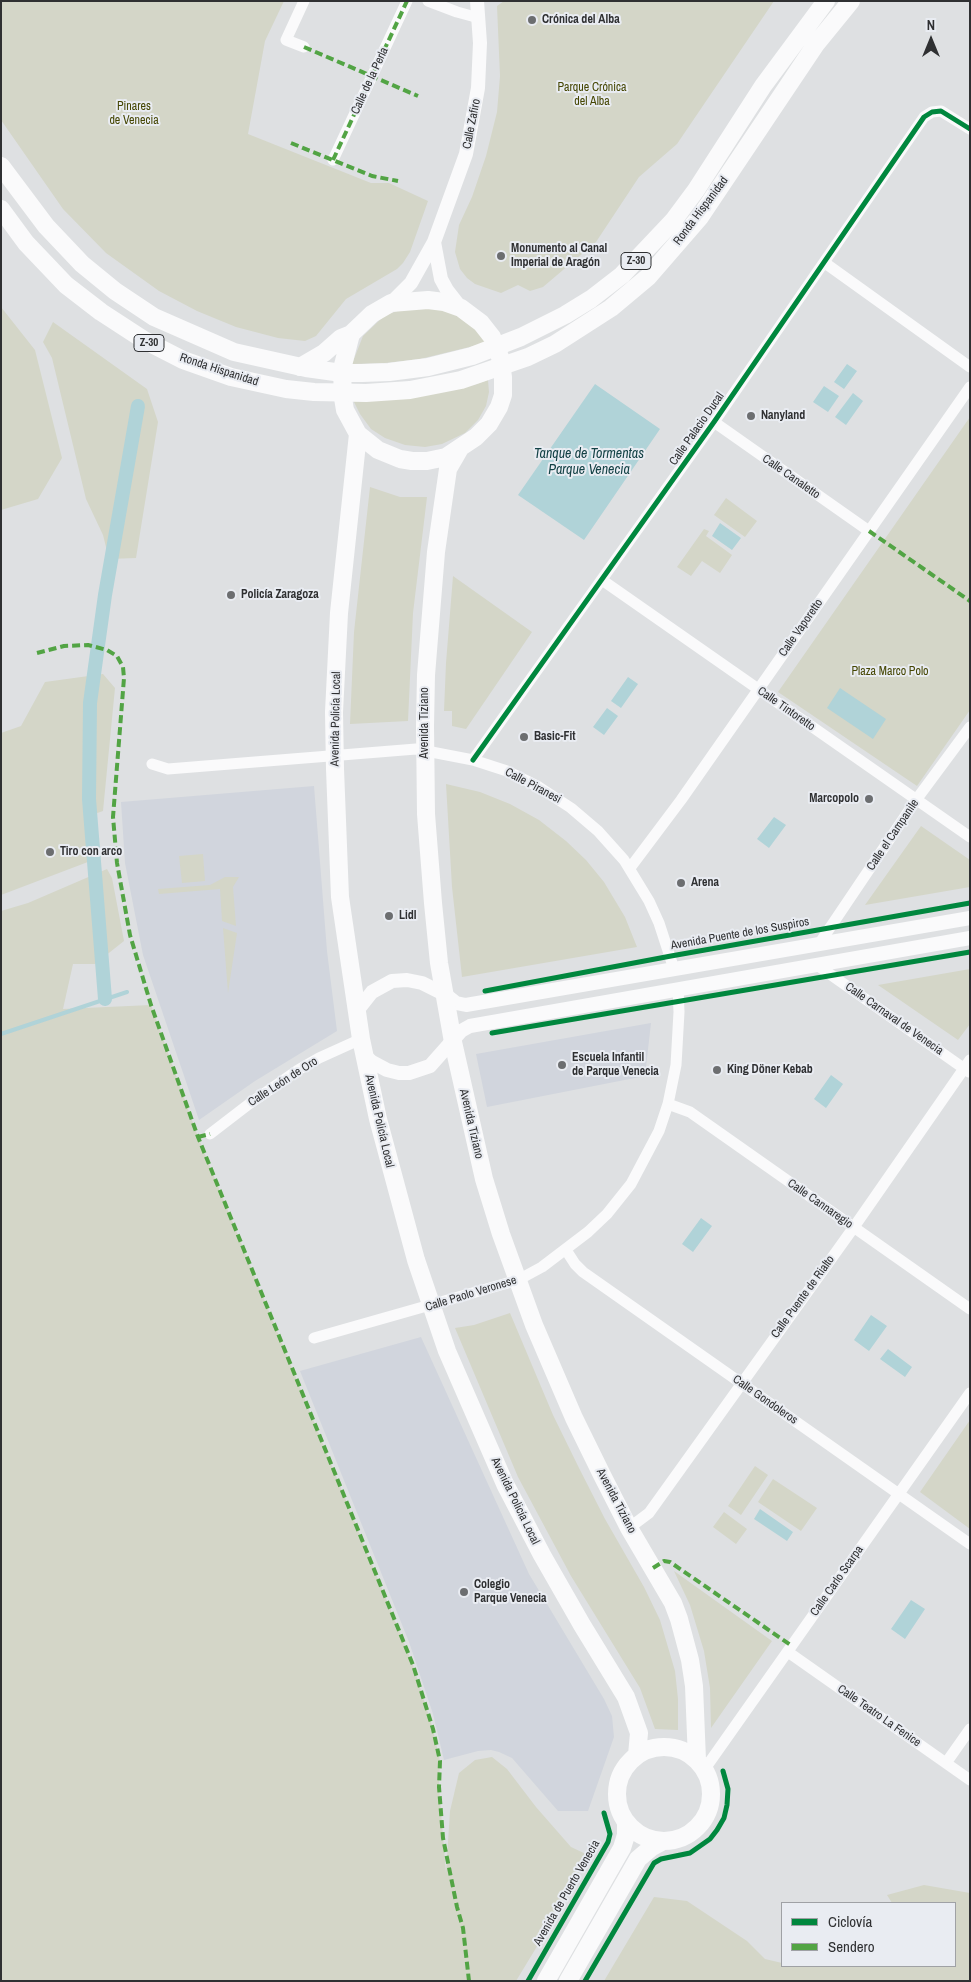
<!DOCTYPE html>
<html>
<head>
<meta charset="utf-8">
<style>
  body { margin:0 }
  #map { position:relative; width:971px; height:1982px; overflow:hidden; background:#dee0e2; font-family:"Archivo Narrow",sans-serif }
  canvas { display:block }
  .frame { position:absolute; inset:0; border:2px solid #2f3032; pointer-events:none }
  .legend { position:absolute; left:781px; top:1902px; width:175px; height:65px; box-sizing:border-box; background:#e9ecf2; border:1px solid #9fa1a5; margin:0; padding:6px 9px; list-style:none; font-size:15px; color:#2f3032 }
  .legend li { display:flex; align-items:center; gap:10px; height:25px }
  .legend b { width:25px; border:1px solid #9fa1a5 }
  .north { position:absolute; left:906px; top:15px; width:50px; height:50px; -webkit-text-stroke:4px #e9ecf2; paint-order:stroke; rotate:0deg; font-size:14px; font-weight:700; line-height:20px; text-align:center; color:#2f3032 }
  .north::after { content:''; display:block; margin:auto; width:18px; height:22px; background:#2f3032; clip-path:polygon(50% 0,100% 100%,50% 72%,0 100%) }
</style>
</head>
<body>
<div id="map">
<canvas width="971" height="1982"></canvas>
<div class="frame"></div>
<ul class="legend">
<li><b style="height:6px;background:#00873e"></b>Ciclovía</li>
<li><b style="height:6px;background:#52a444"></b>Sendero</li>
</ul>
<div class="north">N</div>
</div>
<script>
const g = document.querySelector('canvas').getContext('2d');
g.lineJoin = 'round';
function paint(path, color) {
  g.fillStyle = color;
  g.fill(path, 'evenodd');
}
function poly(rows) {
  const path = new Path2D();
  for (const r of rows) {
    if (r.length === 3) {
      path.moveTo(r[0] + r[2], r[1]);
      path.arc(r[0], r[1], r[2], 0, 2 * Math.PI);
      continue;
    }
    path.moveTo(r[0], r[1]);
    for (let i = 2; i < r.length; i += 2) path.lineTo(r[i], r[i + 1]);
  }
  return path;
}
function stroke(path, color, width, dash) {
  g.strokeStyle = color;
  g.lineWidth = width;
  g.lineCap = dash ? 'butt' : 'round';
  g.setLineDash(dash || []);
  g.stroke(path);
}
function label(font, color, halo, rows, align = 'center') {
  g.font = font + ' "Archivo Narrow",sans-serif';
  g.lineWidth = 4;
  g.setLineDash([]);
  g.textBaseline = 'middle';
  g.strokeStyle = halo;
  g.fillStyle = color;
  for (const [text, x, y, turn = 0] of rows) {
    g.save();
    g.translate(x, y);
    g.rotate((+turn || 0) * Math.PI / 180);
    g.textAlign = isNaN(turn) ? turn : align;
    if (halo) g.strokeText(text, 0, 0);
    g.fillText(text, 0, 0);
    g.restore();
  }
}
paint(poly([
  [314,786,327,951,337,1031,255,1081,199,1120,143,955,125,863,121,802],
  [651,1023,645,1076,487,1107,476,1054],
  [421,1337,529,1574,604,1699,612,1716,614,1737,588,1811,558,1811,512,1758,499,1752,491,1750,478,1751,444,1760,433,1714,409,1642,300,1371]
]), '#d1d5dd');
paint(poly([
  [1,1,284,1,265,41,248,134,371,183,389,183,428,201,410,252,403,263,397,269,346,299,316,336,305,341,278,338,236,327,197,311,159,291,106,253,63,209,1,120],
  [504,1,774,1,677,144,639,177,596,242,543,287,530,291,518,285,501,293,475,284,467,278,460,269,455,252,459,225,472,197,486,156,497,112,500,76,497,6],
  [428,306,455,314,479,331,486,343,420,359,385,363,352,364,363,336,385,315,407,308],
  [1,307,35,350,62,458,38,499,1,510],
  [53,322,147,389,158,422,136,558,109,559,103,535,86,499,52,358,43,342],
  [488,380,489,392,486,406,478,420,465,433,442,444,425,447,405,445,385,438,371,429,360,414,353,400,474,385],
  [970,417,970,710,917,786,778,692],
  [370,487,400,497,427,497,413,613,408,721,350,724,354,632],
  [726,498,757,521,745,537,714,515],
  [704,529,709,531,706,536,732,555,720,573,702,561,691,576,677,567],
  [453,576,532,632,466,729,452,726,452,711,444,711,446,663],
  [103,674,115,688,103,811,86,817,101,857,1,895,1,733,21,726,45,682],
  [446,784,480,792,510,804,539,820,566,841,586,860,604,882,625,917,637,947,462,977,452,887],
  [921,826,970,860,970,887,865,905],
  [203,854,205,881,182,883,179,856],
  [107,869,112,878,124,941,95,964,73,964,63,1009,151,1005,198,1137,413,1665,433,1729,440,1761,439,1787,446,1873,450,1811,459,1773,475,1760,492,1757,507,1769,536,1807,571,1847,588,1855,567,1897,516,1981,1,1981,1,911,28,903],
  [225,877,239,877,233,887,236,926,222,921,220,889,159,894,158,889,210,885],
  [223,928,237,933,228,993],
  [970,969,970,1024,958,1040,878,985],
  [510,1313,553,1415,579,1468,605,1519,644,1587,660,1620,675,1671,678,1699,678,1730,655,1729,640,1688,571,1576,518,1477,455,1328,474,1325],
  [970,1420,970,1529,920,1492],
  [755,1466,768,1475,741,1515,728,1506],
  [773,1479,817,1508,801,1531,758,1502],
  [724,1512,747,1529,736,1544,713,1527],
  [674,1571,772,1641,711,1728,710,1688,704,1651,690,1605],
  [924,1885,970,1893,970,1981,604,1981,654,1897,687,1901,747,1941,765,1959,782,1963,782,1966,955,1966,955,1903,892,1903,887,1895]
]), '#d4d6c8');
paint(poly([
  [847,364,857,371,844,389,834,382],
  [595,384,660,429,584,540,518,495],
  [824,386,839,396,828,412,813,402],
  [853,393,863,401,846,425,835,417],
  [720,523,741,538,732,550,712,536],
  [628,677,638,684,621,708,611,701],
  [840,688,886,719,873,739,827,708],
  [607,708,618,716,604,735,593,727],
  [774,817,786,825,769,848,757,839],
  [831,1075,843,1084,826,1108,814,1099],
  [701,1218,712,1226,693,1252,682,1244],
  [871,1315,887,1326,869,1351,854,1340],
  [888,1349,912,1367,905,1377,880,1359],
  [760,1509,793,1532,787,1541,754,1519],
  [911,1600,925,1609,905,1639,891,1629]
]), '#b0d3d8');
stroke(poly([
  [1,1034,127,992]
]), '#b0d3d8', 4);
stroke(poly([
  [105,999,89,799,90,703,105,595,138,406]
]), '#b0d3d8', 14);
stroke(poly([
  [428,1,457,12,479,18],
  [304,47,286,40,304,1],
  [333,160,407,1],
  [825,263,970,367],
  [714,422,869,531],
  [602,580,970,837],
  [473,760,714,422,924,117,932,112,941,111,970,129],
  [152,764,168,769,416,749,473,760,507,771,539,787,571,808,598,831,624,860,649,901,659,923,674,969],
  [630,868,681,800,970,387],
  [819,944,916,800,970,727],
  [817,965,969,1072],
  [668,1104,690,1112,970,1309],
  [210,1134,249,1104,298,1070,319,1058,361,1039],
  [566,1250,575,1264,583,1272,970,1544],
  [314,1338,518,1280,542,1267,588,1232,607,1214,631,1184,659,1131,668,1104,676,1065,679,1012,678,989],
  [629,1528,649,1513,854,1227,970,1060],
  [788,1652,970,1780],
  [946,1763,970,1729],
  [704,1770,970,1393]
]), '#fafafb', 11);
stroke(poly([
  [434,242,441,279,447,290,461,308],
  [391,303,411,283,434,242,466,154,478,88,480,43,477,1],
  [357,1011,372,992,392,981,407,980,422,983,446,995,456,1003,466,1005,970,918],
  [364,1055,372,1062,387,1070,399,1073,409,1073,430,1066,461,1031,470,1026,970,938]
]), '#fafafb', 14);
stroke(poly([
  [300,367,324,353,341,338,351,334,372,314,391,303,428,300,444,302,461,308,481,323,492,337,500,357,503,377,503,395,499,407,489,424,476,437,446,457,427,461,412,461,400,459,378,450,358,434,345,410,343,398,342,369,351,334],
  [358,434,339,613,334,712,335,769,340,897,361,1039,378,1119,416,1260,447,1351,505,1484,542,1555,582,1625,626,1697,639,1733,637,1755],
  [459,450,448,469,436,552,426,675,425,726,426,814,433,903,439,963,453,1042,484,1179,501,1234,534,1325,574,1418,602,1475,629,1528,673,1603,679,1619,690,1660,694,1686,697,1760],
  [664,1794,47],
  [546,1981,622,1848,626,1835,626,1824],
  [568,1981,638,1859,652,1847,663,1841]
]), '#fafafb', 18);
stroke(poly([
  [1,166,46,226,82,264,115,291,154,317,234,352,306,368,342,373,362,373,389,372,428,367,472,356,521,337,565,315,591,299,622,275,673,221,696,190,763,86,826,1],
  [1,209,26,243,66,285,101,312,144,340,183,360,231,377,286,389,314,392,366,393,410,390,461,380,528,357,555,344,611,308,648,277,700,217,816,44,851,1]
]), '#fafafb', 18);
stroke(poly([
  [304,47,418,96],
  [291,143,372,176,398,181],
  [333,160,407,1],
  [869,531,970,601],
  [37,653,64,646,88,645,107,650,117,656,123,667,124,678,113,817,117,863,130,935,151,1005,198,1137,413,1665,433,1729,440,1761,439,1787,443,1838,457,1907,463,1928,469,1981],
  [198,1137,210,1134],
  [653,1568,664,1561,670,1562,792,1646]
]), '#52a444', 4, [8, 4]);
stroke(poly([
  [473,760,714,422,924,117,932,112,941,111,970,129],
  [485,991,671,956,970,903],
  [492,1033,970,952],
  [528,1981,608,1842,610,1834,604,1813],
  [585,1981,654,1863,661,1859,690,1853,710,1839,717,1830,724,1818,727,1805,728,1789,723,1771]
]), '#00873e', 5);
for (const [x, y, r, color] of [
  [532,20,5,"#6c6e70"],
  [501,256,5,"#6c6e70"],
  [751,416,5,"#6c6e70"],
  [231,595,5,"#6c6e70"],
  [524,737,5,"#6c6e70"],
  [869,799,5,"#6c6e70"],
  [50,852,5,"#6c6e70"],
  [681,883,5,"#6c6e70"],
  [389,916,5,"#6c6e70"],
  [562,1065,5,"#6c6e70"],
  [717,1070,5,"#6c6e70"],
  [464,1592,5,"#6c6e70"]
]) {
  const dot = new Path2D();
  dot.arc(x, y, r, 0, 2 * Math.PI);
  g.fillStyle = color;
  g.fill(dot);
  stroke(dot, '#e9ecf2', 2);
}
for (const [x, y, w] of [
  [636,261,30],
  [149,343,30]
]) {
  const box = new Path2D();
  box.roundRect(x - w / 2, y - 8.5, w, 17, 4);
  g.fillStyle = '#e9ecf2';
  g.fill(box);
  stroke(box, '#2f3032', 1);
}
label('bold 11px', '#2f3032', null, [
  ["Z-30",636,261],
  ["Z-30",149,343]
]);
label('bold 12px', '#2f3032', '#e9ecf2', [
  ["Crónica del Alba",542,20],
  ["Monumento al Canal",511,249],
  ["Imperial de Aragón",511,263],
  ["Nanyland",761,416],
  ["Policía Zaragoza",241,595],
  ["Basic-Fit",534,737],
  ["Marcopolo",859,799,"right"],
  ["Tiro con arco",60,852],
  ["Arena",691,883],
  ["Lidl",399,916],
  ["Escuela Infantil",572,1058],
  ["de Parque Venecia",572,1072],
  ["King Döner Kebab",727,1070],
  ["Colegio",474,1585],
  ["Parque Venecia",474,1599]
], 'left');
label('12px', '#2f3032', '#e9ecf2', [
  ["Calle de la Perla",370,81,-65],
  ["Calle Zafiro",472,124,-79],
  ["Ronda Hispanidad",701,211,-53],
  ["Ronda Hispanidad",219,370,18],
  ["Calle Palacio Ducal",697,429,-55],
  ["Calle Canaletto",791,477,35],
  ["Calle Vaporetto",801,628,-55],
  ["Calle Tintoretto",786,709,35],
  ["Avenida Policía Local",336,719,-89],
  ["Avenida Tiziano",425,723,-90],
  ["Calle Piranesi",533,786,28],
  ["Calle el Campanile",893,835,-56],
  ["Avenida Puente de los Suspiros",740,934,-10],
  ["Calle Carnaval de Venecia",894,1019,35],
  ["Calle León de Oro",283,1082,-33],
  ["Avenida Policía Local",379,1121,77],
  ["Avenida Tiziano",471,1124,77],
  ["Calle Cannaregio",820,1204,35],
  ["Calle Paolo Veronese",471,1294,-17],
  ["Calle Puente de Rialto",803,1297,-54],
  ["Calle Gondoleros",765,1400,35],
  ["Avenida Policía Local",515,1501,64],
  ["Avenida Tiziano",616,1501,62],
  ["Calle Carlo Scarpa",837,1581,-55],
  ["Calle Teatro La Fenice",879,1716,35],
  ["Avenida de Puerto Venecia",567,1893,-60]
]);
label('12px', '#454602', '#e9ecf2', [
  ["Parque Crónica",592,88],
  ["del Alba",592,102],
  ["Pinares",134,107],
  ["de Venecia",134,121],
  ["Plaza Marco Polo",890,672]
]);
label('italic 14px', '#144246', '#e9ecf2', [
  ["Tanque de Tormentas",589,454],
  ["Parque Venecia",589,470]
]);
</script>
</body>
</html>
